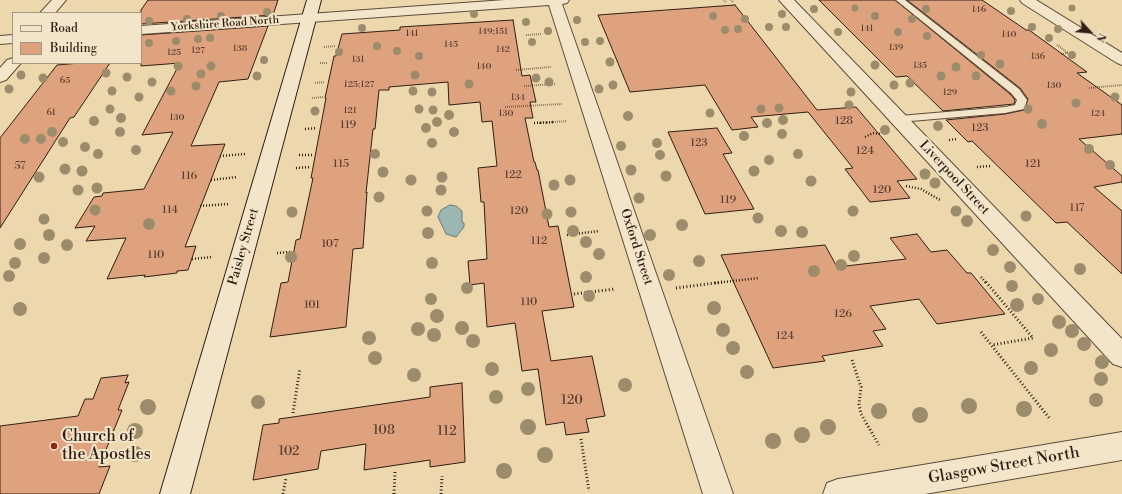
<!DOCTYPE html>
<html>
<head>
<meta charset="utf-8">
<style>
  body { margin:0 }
  #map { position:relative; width:1122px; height:494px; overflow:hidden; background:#edd7ad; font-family:"Libre Bodoni",serif }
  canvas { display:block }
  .legend { position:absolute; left:12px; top:12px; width:130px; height:52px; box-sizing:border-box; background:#f3e5ca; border:1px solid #a59581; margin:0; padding:5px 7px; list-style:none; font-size:12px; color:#301e14 }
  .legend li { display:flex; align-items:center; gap:8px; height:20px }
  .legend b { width:20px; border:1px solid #a59581 }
  .north { position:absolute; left:1070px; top:12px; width:40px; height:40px; -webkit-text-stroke:3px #f3e5ca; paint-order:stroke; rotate:116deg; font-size:11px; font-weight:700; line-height:16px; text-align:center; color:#301e14 }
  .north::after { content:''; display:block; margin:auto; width:14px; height:18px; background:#301e14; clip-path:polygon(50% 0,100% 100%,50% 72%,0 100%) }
</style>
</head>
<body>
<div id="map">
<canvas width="1122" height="494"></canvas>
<ul class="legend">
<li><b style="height:5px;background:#f3e5ca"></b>Road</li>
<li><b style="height:11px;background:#dea27f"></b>Building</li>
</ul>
<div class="north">N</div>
</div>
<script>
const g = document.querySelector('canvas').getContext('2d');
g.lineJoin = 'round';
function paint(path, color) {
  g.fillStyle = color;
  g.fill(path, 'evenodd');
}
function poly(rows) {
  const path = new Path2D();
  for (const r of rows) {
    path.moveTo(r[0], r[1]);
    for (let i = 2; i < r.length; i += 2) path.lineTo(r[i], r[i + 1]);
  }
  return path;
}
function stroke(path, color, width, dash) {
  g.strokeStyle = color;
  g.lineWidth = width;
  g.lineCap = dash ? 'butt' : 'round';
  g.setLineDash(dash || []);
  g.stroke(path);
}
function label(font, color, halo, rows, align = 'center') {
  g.font = font + ' "Libre Bodoni",serif';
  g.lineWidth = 4;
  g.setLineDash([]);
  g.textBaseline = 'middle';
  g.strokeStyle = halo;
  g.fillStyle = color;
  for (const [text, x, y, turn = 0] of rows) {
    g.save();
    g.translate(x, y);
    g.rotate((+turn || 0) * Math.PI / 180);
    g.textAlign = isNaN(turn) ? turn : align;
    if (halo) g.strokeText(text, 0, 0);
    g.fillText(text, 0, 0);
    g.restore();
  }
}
const water = poly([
  [450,205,456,206,462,211,462,222,464,223,464,227,456,237,446,234,438,217,441,210,450,205]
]);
paint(water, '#9cb7b3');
stroke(water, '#717a73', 1);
const building = poly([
  [148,0,278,0,273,15,141,24,141,10,148,0],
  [819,0,895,0,1010,94,1015,100,1014,104,943,111,907,76,896,77,819,0],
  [907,0,982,0,1026,30,1029,30,1087,72,1077,73,1122,105,1122,134,1079,139,1122,176,1122,182,1094,187,1122,211,1122,274,1067,222,1056,223,972,141,968,142,946,120,1005,114,1024,110,1028,99,1020,88,907,0],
  [735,5,817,110,856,107,917,179,897,181,910,198,870,202,845,169,853,168,808,112,751,117,758,127,732,130,705,85,630,92,598,15,735,5],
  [513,20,522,76,530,75,536,102,530,102,533,118,525,118,534,162,535,162,537,170,538,170,549,227,558,226,574,307,542,311,551,361,592,356,605,416,586,419,589,432,566,435,564,422,546,425,538,369,522,371,515,323,487,327,484,283,470,285,468,261,487,259,484,202,481,202,478,168,497,166,492,121,482,122,480,102,449,105,448,82,389,87,389,90,379,90,375,129,373,129,366,193,367,192,363,248,353,249,346,327,270,337,281,283,288,282,296,240,300,239,313,178,311,178,326,98,325,98,334,56,336,56,342,34,400,30,400,27,513,20],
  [268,26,248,79,219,82,191,146,225,144,185,247,196,246,188,270,177,271,177,273,144,277,145,275,107,279,126,238,86,241,95,226,75,228,94,197,102,196,103,193,144,189,173,132,142,135,180,63,141,66,141,35,268,26],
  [80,63,110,63,74,117,70,118,0,228,0,138,57,65,80,63],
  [717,128,732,153,723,154,754,209,705,214,668,132,717,128],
  [917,234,931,252,947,250,967,273,971,273,1005,314,937,324,919,299,870,306,886,329,873,331,883,346,822,356,825,361,773,368,721,255,825,245,837,267,906,259,890,238,917,234],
  [128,375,125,383,129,382,118,410,122,410,99,467,110,466,99,494,0,494,0,426,78,416,85,399,93,399,101,378,128,375],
  [462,383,465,462,430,467,430,460,364,470,366,444,321,451,318,469,253,480,263,425,279,423,279,419,430,397,430,387,462,383]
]);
paint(building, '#dea27f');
stroke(building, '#301e14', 1);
const lane = poly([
  [896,0,905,0,1019,89,1027,100,1024,109,1005,113,899,122,895,121,893,119,895,117,899,116,1005,107,1015,105,1017,100,1011,93,896,0]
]);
const street = poly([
  [52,0,66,0,55,13,40,13,52,0],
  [505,0,569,0,567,3,562,4,733,494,703,494,549,5,141,34,141,26,505,0],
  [779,0,794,0,1122,339,1122,367,1113,364,779,0],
  [1020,0,1036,0,1122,53,1122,65,1117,63,1022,3,1020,0],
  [13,35,13,43,0,44,0,36,13,35],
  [13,58,13,63,21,63,6,80,0,82,0,68,7,60,13,58],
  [1122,432,1122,460,925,494,823,494,827,483,838,479,1122,432]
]);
const secondary = poly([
  [307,0,321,0,190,494,160,494,307,0]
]);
stroke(lane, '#5f4c3a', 2);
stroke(street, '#5f4c3a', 2);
stroke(secondary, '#301e14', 2);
stroke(poly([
  [724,0,726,2],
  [731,0,733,2],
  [526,35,542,34],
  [1057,45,1068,53,1061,54],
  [324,47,335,46],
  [320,63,328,63],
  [516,70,551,67],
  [315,83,325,82],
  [524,86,556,84],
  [1089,88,1122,85],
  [312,98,323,97],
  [505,107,562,104],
  [539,123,567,121]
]), '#301e14', 2, [0.5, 1.5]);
stroke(poly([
  [534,123,555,122],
  [305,129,317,128],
  [865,137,873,133,881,134],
  [949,140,957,139],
  [299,155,314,155],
  [220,156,245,154],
  [977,167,991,166],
  [296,168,311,167],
  [211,180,237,177],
  [906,186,921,189,940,200],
  [200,206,229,204],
  [567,235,599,231],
  [277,253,290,252],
  [192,259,212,257],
  [981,277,986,283],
  [715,283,759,278]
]), '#301e14', 2.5, [1, 2]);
stroke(poly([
  [986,282,1033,338,992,345],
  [676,288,723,282],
  [574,294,615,289],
  [981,332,1050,419],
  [852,360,861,387,859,404,861,414,879,445],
  [293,413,300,368],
  [581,439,589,491],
  [283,494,286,478],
  [394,494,395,471],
  [441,494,442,476]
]), '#301e14', 3, [1, 2.5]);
paint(lane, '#f3e5ca');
paint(street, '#f3e5ca');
paint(secondary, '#f3e5ca');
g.fillStyle = '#9d8c6c';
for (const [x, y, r] of [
  [855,8,3.5],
  [1072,8,3.5],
  [814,9,4],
  [926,9,4],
  [1011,11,4],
  [267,12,4],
  [474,14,4],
  [782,14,4],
  [221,16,4],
  [713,16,4],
  [875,16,4],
  [187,19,4],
  [745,19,4],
  [912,19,4],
  [577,20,4],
  [149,21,4],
  [526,22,4],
  [769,27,4],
  [786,27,4],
  [1032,27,4],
  [362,28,4],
  [738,29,4],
  [1058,29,4],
  [725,30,4],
  [548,31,4],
  [838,32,4],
  [898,32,4],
  [927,36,4],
  [210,38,4],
  [1049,38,4],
  [198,39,4],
  [176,41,4],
  [600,41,4],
  [532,42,4],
  [585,42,4],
  [149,43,4],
  [377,46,4],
  [397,51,4],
  [339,52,4],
  [981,55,4],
  [1072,55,4],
  [419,56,4],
  [264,60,4],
  [610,62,4.5],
  [1000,64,4.5],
  [875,65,4.5],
  [178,66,4.5],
  [211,66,4.5],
  [956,67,4.5],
  [106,73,4.5],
  [201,74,4.5],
  [21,75,4.5],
  [415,75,4.5],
  [257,76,4.5],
  [941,76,4.5],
  [976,76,4.5],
  [127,77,4.5],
  [43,78,4.5],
  [536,78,4.5],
  [152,82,4.5],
  [549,82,4.5],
  [910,83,4.5],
  [469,84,4.5],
  [613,85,4.5],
  [894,85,4.5],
  [196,86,4.5],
  [9,89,4.5],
  [599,89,4.5],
  [112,91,4.5],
  [171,91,4.5],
  [413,91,4.5],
  [432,92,4.5],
  [851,92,4.5],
  [139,97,4.5],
  [1115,97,4.5],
  [1076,103,4.5],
  [849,105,4.5],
  [779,108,4.5],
  [110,109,4.5],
  [419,109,4.5],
  [761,109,4.5],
  [1028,109,4.5],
  [433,110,4.5],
  [315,111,4.5],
  [710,113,4.5],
  [449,115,5],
  [628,116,5],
  [121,118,5],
  [783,120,5],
  [94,121,5],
  [437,122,5],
  [767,123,5],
  [1042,124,5],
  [938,126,5],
  [426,128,5],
  [885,130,5],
  [52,132,5],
  [120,132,5],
  [454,132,5],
  [782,134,5],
  [744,136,5],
  [25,139,5],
  [41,139,5],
  [63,142,5],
  [432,143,5],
  [657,143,5],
  [621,146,5],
  [85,147,5],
  [1089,149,5],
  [136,150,5],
  [98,154,5],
  [375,154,5],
  [798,154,5],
  [660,155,5],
  [769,160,5],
  [1110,165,5],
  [65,169,5.5],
  [631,170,5.5],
  [82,171,5.5],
  [754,171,5.5],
  [383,172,5.5],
  [925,174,5.5],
  [666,176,5.5],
  [39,177,5.5],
  [442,177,5.5],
  [411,180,5.5],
  [570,180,5.5],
  [811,181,5.5],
  [935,183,5.5],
  [554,185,5.5],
  [97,188,5.5],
  [78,190,5.5],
  [441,190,5.5],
  [379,197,5.5],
  [639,198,5.5],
  [95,210,5.5],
  [427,211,5.5],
  [853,211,5.5],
  [956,211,5.5],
  [292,212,5.5],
  [571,212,5.5],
  [547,214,5.5],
  [1026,216,5.5],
  [758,218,5.5],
  [44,219,5.5],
  [967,221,6],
  [149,224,6],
  [682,225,6],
  [573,231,6],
  [781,231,6],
  [802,232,6],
  [428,233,6],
  [49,235,6],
  [650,235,6],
  [586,242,6],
  [20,244,6],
  [67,245,6],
  [993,250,6],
  [599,254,6],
  [854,256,6],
  [291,257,6],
  [44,258,6],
  [699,261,6],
  [15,263,6],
  [432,263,6],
  [841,265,6],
  [1010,267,6],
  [1080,269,6],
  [814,271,6],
  [669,275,6],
  [9,276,6],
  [586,277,6],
  [1012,286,6],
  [467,288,6],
  [589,296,6],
  [431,299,6],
  [1038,299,6],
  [1017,305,7],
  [714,308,7],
  [20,309,7],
  [437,316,7],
  [1059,322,7],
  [462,328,7],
  [418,329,7],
  [723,330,7],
  [1072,331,7],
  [434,335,7],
  [369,338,7],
  [473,341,7],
  [1084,344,7],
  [733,348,7],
  [1051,350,7],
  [375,358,7],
  [1102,362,7],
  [1031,368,7],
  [492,369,7],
  [747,372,7],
  [414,375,7],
  [1101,379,7],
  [625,385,7],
  [528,389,7],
  [496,397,7],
  [1096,400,7],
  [258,402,7],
  [969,406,8],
  [148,407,8],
  [1024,409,8],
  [879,411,8],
  [920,415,8],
  [528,427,8],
  [828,427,8],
  [135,431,8],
  [802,435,8],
  [773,441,8],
  [135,454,8],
  [545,455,8],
  [504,471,8]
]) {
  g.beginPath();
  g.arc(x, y, r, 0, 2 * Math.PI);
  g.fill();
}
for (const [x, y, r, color] of [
  [54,446,4,"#8f2418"]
]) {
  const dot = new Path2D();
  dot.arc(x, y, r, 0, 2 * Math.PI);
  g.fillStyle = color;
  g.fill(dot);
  stroke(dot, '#f3e5ca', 1.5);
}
label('9px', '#5c3f2f', null, [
  ["146",979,10],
  ["141",867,29],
  ["149;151",493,32],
  ["141",412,34],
  ["140",1009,35],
  ["145",451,45],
  ["139",896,48],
  ["138",240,49],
  ["142",503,50],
  ["127",198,51],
  ["125",174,53],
  ["136",1038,57],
  ["131",358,60],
  ["135",920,66],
  ["140",484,67],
  ["65",65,81],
  ["125;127",359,85],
  ["130",1054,86],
  ["129",950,93],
  ["134",518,98],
  ["121",350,111],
  ["61",51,113],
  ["130",506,114],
  ["124",1098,114],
  ["130",177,118]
]);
label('11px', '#301e14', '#f3e5ca', [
  ["Yorkshire Road North",225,24,-4]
]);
label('11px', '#5c3f2f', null, [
  ["128",844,121],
  ["119",348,125],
  ["123",980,128],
  ["123",699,143],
  ["124",865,151],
  ["115",341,164],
  ["121",1033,164],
  ["57",20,166],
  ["122",513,175],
  ["116",189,176],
  ["120",882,190],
  ["119",728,200],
  ["117",1077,208],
  ["114",170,210],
  ["120",519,211],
  ["112",539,241],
  ["107",330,244],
  ["110",156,255],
  ["110",529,302],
  ["101",312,305],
  ["126",843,314],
  ["124",785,336]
]);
label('13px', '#301e14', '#f3e5ca', [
  ["Liverpool Street",954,178,47],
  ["Paisley Street",244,247,-74],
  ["Oxford Street",636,247,72]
]);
label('13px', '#5c3f2f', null, [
  ["120",572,401],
  ["108",384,431],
  ["112",447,432],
  ["102",289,452]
]);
label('16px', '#301e14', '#f3e5ca', [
  ["Church of",62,437],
  ["the Apostles",62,455]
], 'left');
label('16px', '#301e14', '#f3e5ca', [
  ["Glasgow Street North",1004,466,-10]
]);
</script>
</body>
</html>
